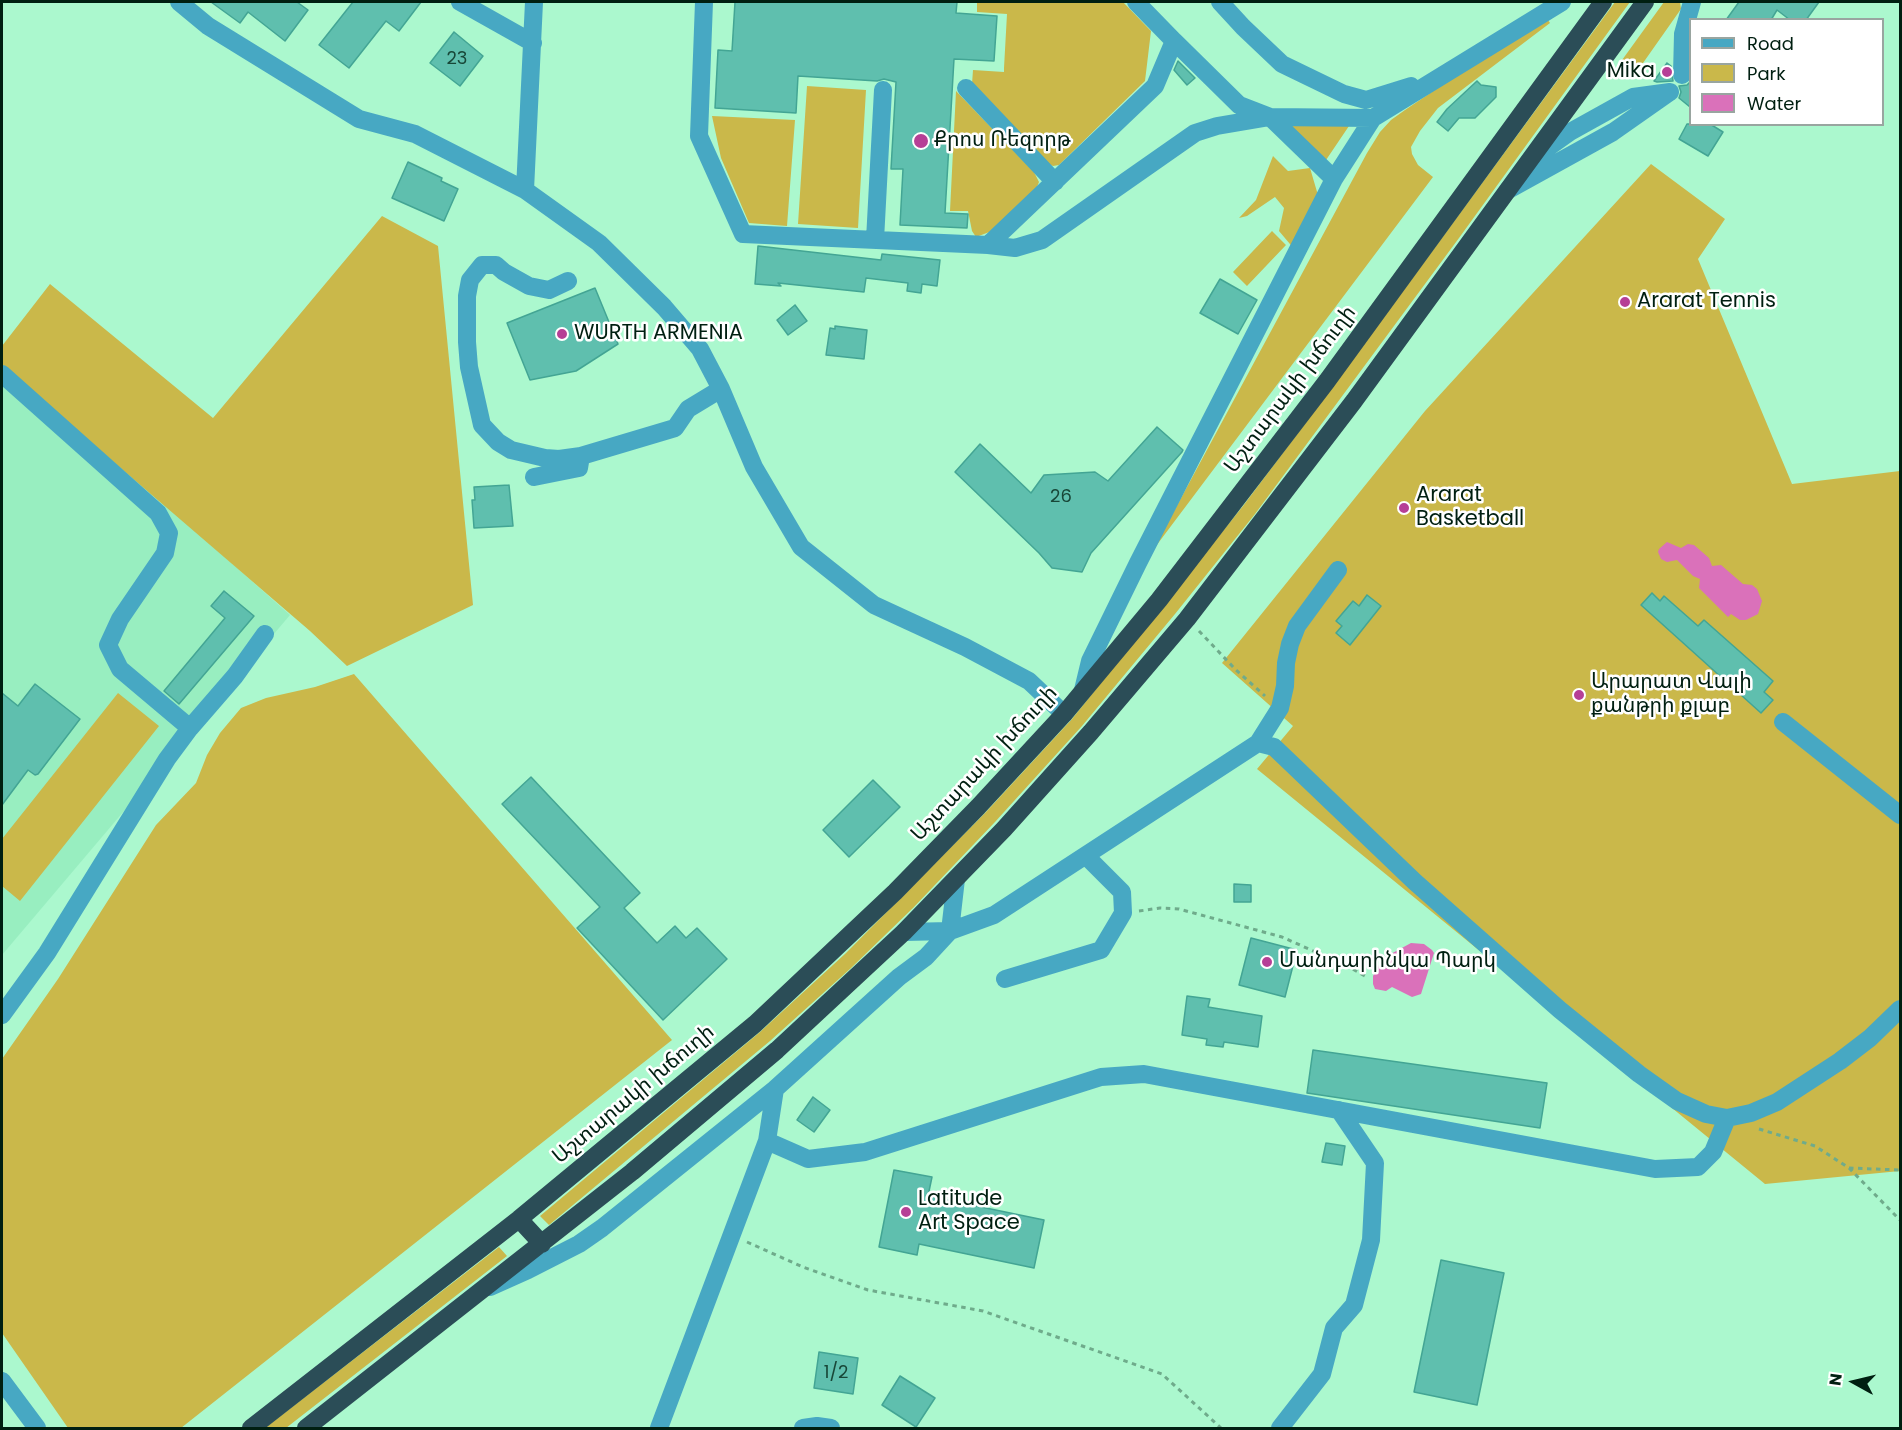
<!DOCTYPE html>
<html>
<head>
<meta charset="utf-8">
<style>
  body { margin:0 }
  #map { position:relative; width:1902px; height:1430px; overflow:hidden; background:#abf8ce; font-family:Poppins,sans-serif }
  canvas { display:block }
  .frame { position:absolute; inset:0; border:3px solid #001f11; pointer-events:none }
  .legend { position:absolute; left:1689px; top:18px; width:195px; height:108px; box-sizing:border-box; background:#fff; border:2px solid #99a5a0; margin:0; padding:8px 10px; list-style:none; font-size:18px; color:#001f11 }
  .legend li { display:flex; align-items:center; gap:12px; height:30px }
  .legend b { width:30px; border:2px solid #99a5a0 }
  .north { position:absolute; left:1824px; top:1352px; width:60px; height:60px; -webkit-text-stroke:4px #fff; paint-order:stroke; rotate:278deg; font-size:16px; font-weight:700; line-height:24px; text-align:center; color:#001f11 }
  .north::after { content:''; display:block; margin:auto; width:21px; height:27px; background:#001f11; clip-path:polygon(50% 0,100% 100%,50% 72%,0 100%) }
</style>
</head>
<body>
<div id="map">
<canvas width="1902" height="1430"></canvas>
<div class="frame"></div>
<ul class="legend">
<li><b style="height:8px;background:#47a8c3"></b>Road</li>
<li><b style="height:16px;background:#cab84a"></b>Park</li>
<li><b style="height:16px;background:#da71ba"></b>Water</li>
</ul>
<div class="north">N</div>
</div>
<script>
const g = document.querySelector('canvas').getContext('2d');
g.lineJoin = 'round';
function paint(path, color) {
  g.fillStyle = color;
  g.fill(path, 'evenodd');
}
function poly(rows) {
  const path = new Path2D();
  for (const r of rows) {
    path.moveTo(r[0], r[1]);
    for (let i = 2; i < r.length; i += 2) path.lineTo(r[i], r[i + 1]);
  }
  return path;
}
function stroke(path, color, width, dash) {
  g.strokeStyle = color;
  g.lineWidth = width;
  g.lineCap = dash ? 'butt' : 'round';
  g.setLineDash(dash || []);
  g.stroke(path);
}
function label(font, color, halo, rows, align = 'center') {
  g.font = font + ' Poppins,"Noto Sans Armenian",sans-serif';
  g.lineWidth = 5;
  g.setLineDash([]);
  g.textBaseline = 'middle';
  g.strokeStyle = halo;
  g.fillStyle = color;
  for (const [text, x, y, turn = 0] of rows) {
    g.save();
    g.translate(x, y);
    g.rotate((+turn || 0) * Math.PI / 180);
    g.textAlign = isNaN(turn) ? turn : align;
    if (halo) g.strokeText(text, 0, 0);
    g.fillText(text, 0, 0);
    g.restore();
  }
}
paint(poly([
  [2,359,290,615,2,955]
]), '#98eec0');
paint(poly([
  [979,2,1123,2,1151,31,1145,81,1059,165,1053,166,1047,163,972,84,973,70,1004,72,1004,68,1007,14,977,12,977,3],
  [1615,2,1630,2,1459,238,1255,514,1175,614,1082,726,995,822,913,908,850,969,770,1041,549,1225,540,1216,760,1032,846,953,986,812,1072,719,1243,506,1334,385],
  [1664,2,1680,2,1681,9,1643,63,1617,67],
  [1539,20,1548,20,1550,23,1438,108,1420,131,1411,147,1412,154,1418,165,1433,177,1153,550,1367,153,1380,132,1391,120,1405,110],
  [807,86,866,90,858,228,798,224],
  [956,91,1034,172,1039,182,1037,187,992,231,976,237,972,231,968,211,950,211],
  [712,116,795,120,787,226,749,223,721,158],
  [1291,126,1349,126,1326,160],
  [1273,156,1288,171,1310,168,1320,202,1295,250,1279,231,1284,208,1275,197,1247,216,1239,218,1256,200],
  [1651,164,1725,219,1698,259,1792,484,1900,471,1900,1171,1765,1184,1257,769,1293,726,1222,663,1425,411],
  [382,216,438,246,473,605,347,666,310,631,2,366,2,346,50,284,213,418],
  [1272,231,1286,245,1247,286,1233,272],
  [354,674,672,1040,181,1428,68,1428,2,1333,2,1059,58,979,156,825,196,783,207,755,220,733,241,708,266,698,315,687],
  [118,693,159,726,20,901,2,886,2,839],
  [499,1247,507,1256,286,1428,265,1428]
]), '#cab84a');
paint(poly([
  [1667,542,1681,548,1688,544,1694,545,1709,558,1712,566,1721,565,1743,584,1752,585,1757,589,1762,601,1758,614,1746,620,1740,620,1731,614,1728,617,1699,588,1700,579,1693,576,1677,560,1667,562,1661,559,1658,552,1659,549],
  [1411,943,1424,944,1432,950,1434,953,1421,994,1412,997,1392,987,1386,991,1375,989,1373,984,1373,976,1379,965,1387,956]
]), '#da71ba');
const building = poly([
  [211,2,297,2,308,10,285,41,248,12,240,23,211,2],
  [353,2,421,2,399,31,386,21,349,68,319,45,353,2],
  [735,2,957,2,956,13,997,16,994,61,954,59,945,213,968,214,967,228,900,225,903,169,891,169,896,82,884,79,877,81,798,76,796,113,715,108,718,50,732,51,735,2],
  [1739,2,1819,2,1806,20,1790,20,1777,10,1771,20,1726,20,1739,2],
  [454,32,483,56,460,86,430,63,454,32],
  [1178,61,1195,78,1187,85,1174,70,1178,61],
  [1667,63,1671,66,1673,81,1657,82,1654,81,1667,63],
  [1477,81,1481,85,1496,87,1496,97,1475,118,1459,118,1448,131,1437,122,1447,109,1477,81],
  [1690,82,1690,107,1679,98,1681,92,1679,86,1687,85,1690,82],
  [1687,124,1710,124,1723,132,1708,156,1679,139,1687,124],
  [408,162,442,178,441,181,458,189,444,221,392,198,408,162],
  [758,246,881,260,882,254,940,260,937,286,922,284,921,293,907,291,908,283,866,278,864,292,778,283,781,286,755,284,758,246],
  [1220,279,1257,300,1238,334,1200,313,1220,279],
  [595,288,618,344,576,371,530,380,507,323,595,288],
  [795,305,807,321,788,335,777,320,795,305],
  [835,326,867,330,864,359,826,355,830,328,835,329,835,326],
  [1157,427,1183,450,1182,452,1091,553,1082,572,1052,568,1039,553,955,472,980,444,1031,493,1044,475,1095,472,1108,481,1157,427],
  [509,485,513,526,474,528,472,500,475,500,474,487,509,485],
  [224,591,254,616,179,704,164,691,225,618,211,606,224,591],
  [1652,593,1660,601,1664,596,1698,626,1704,620,1773,681,1764,692,1773,700,1761,713,1641,605,1652,593],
  [1367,595,1381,606,1350,645,1336,633,1342,626,1336,621,1353,601,1359,606,1367,595],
  [35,684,80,719,38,774,35,775,28,770,2,805,2,693,18,706,35,684],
  [531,777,640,893,624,908,657,943,675,926,686,938,697,928,727,959,663,1020,577,928,600,907,502,804,531,777],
  [873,780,900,807,849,857,823,830,873,780],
  [1234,884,1251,885,1251,902,1234,902,1234,884],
  [1251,938,1297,950,1285,997,1239,985,1251,938],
  [1187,996,1210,999,1208,1007,1262,1016,1258,1047,1224,1042,1223,1047,1206,1045,1207,1039,1182,1035,1187,996],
  [1313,1050,1547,1083,1540,1128,1307,1093,1313,1050],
  [813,1097,830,1110,814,1132,797,1120,813,1097],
  [1326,1143,1345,1146,1342,1165,1322,1162,1326,1143],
  [894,1170,932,1177,928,1196,1044,1220,1034,1268,919,1244,917,1255,879,1247,894,1170],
  [1441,1260,1504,1273,1477,1405,1414,1392,1441,1260],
  [819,1352,858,1358,853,1394,814,1388,819,1352],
  [900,1376,935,1398,916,1427,882,1405,900,1376]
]);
paint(building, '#5fbfae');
stroke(building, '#43a594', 1.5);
stroke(poly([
  [1199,631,1236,670,1265,696],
  [1139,911,1160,908,1179,909,1282,937,1349,967,1365,976],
  [1759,1129,1815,1146,1849,1168,1900,1220],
  [1849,1168,1900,1170],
  [747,1242,803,1267,868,1290,983,1311,1162,1374,1221,1428]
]), '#6fab8b', 3, [4.5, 4.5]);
stroke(poly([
  [179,2,208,26,359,119,415,134,525,190,599,243,664,307,700,349,721,389,754,467,801,547,874,605,965,647,1029,681,1064,714],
  [460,2,533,43],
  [704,2,699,136,743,234,988,245,1155,86,1174,41,1136,2],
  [1220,2,1243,27,1282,64,1344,94,1366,100,1411,86],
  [1174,41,1239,105,1270,117,1373,118],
  [1682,75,1683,34,1692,2],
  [966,88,1055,182],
  [1532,159,1570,132,1633,97,1670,92],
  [525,190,534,2],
  [1508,190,1613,132,1670,92],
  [875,240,883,90],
  [988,245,1015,248,1042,240,1195,133,1217,126,1270,117,1334,179],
  [568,281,549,290,529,286,504,272,496,265,482,265,470,280,467,296,467,342,469,367,482,425,498,442,511,450,545,458,559,459,581,456],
  [2,374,158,513,169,533,165,553,120,619,108,645,120,669,190,728],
  [534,477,579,468,581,456,675,428,688,409,721,389],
  [1083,690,1090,661,1138,563,1334,179,1373,118,1562,2],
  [1783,722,1900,815],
  [1258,743,1274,747,1415,882,1560,1010,1639,1074,1677,1101,1706,1114,1727,1118,1751,1113,1777,1102,1840,1061,1870,1038,1900,1009],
  [904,932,950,931,994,915,1258,743,1280,708,1285,686,1286,663,1290,644,1297,626,1338,570],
  [1005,979,1101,950,1123,913,1122,892,1086,856],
  [2,1015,47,953,167,759,190,728,235,676,265,634],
  [767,1141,808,1159,865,1152,1101,1077,1144,1074,1655,1169,1698,1167,1713,1152,1727,1118],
  [490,1287,528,1270,579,1244,602,1228,775,1089,899,977,926,957,950,931,956,879],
  [2,1381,37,1428],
  [659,1428,767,1141,775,1089],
  [803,1428,817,1426,831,1428],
  [1280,1428,1322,1374,1334,1328,1354,1305,1371,1240,1375,1163,1339,1110]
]), '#47a8c3', 18);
stroke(poly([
  [519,1219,542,1244],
  [251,1428,519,1219,755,1024,895,892,978,807,1064,714,1159,600,1327,381,1603,2],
  [306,1428,632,1172,777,1050,904,932,1004,829,1091,732,1187,619,1354,401,1645,2]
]), '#2b4d57', 18);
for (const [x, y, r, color] of [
  [1667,72,6,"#b63f96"],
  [921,141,8,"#b63f96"],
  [1625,302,6,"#b63f96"],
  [562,334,6,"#b63f96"],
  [1404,508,6,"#b63f96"],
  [1579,695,6,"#b63f96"],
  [1267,962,6,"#b63f96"],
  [906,1212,6,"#b63f96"]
]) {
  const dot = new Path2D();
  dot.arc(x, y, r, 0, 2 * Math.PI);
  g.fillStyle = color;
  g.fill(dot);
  stroke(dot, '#fff', 2);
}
label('18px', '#184738', null, [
  ["23",457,59],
  ["26",1061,497],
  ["1/2",836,1373]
]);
label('21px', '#001f11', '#fff', [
  ["Mika",1655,72,"right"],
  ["Քրոս Ռեզորթ",934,141],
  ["Ararat Tennis",1637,302],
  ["WURTH ARMENIA",574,334],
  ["Ararat",1416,496],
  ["Basketball",1416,520],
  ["Արարատ Վալի",1591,683],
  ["քանթրի քլաբ",1591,707],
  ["Մանդարինկա Պարկ",1279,962],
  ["Latitude",918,1200],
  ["Art Space",918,1224]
], 'left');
label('21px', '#001f11', '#fff', [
  ["Աշտարակի խճուղի",1291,390,-53],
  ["Աշտարակի խճուղի",985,764,-47],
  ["Աշտարակի խճուղի",634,1095,-40]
]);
</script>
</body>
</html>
